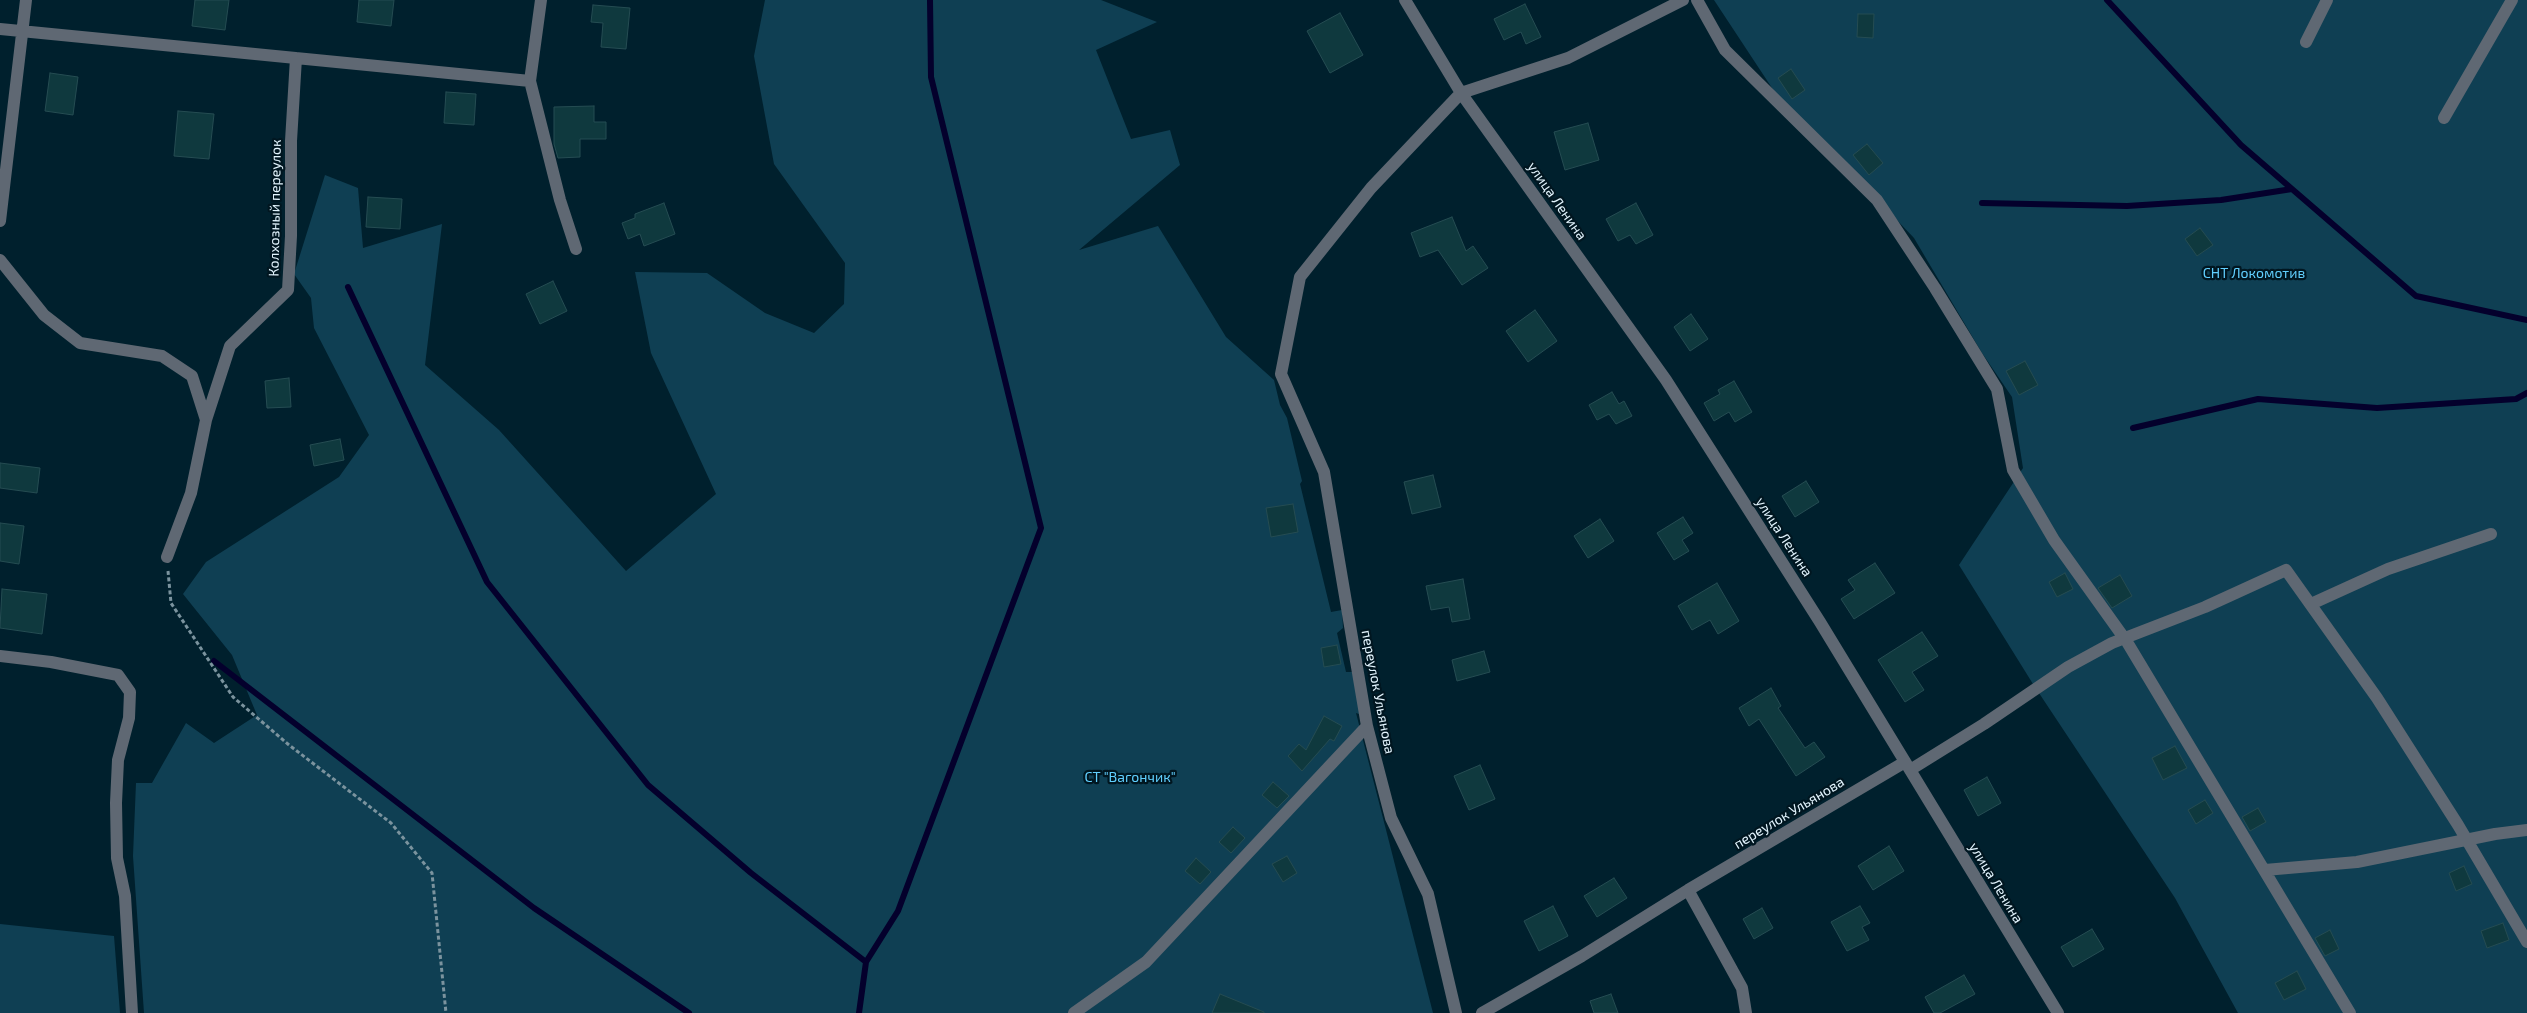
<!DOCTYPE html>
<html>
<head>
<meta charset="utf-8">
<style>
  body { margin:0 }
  canvas { display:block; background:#00202d }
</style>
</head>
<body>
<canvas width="2527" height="1013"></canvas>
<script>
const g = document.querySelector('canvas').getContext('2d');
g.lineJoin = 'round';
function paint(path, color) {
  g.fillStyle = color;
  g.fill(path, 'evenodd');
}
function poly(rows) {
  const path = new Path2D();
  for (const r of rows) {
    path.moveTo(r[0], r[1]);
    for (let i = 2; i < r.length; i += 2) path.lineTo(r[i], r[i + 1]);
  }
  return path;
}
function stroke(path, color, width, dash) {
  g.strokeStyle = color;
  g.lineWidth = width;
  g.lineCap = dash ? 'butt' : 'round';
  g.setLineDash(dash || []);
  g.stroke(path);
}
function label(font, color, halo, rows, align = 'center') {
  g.font = font + ' "Exo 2",sans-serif';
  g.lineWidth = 4.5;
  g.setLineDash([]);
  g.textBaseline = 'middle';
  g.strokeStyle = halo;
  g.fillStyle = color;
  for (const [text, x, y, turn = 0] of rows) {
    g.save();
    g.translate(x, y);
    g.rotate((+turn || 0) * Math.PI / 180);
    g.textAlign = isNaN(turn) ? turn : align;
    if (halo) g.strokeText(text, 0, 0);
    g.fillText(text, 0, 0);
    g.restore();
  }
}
paint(poly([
  [765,0,1101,0,1157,22,1096,50,1131,139,1170,130,1180,165,1079,250,1158,226,1226,337,1274,380,1280,405,1287,418,1302,481,1300,484,1331,612,1342,610,1343,628,1337,633,1346,672,1352,672,1365,716,1356,713,1433,1013,144,1013,133,856,136,783,152,783,186,723,214,743,257,715,232,655,183,594,206,562,339,477,369,435,314,328,311,298,294,274,325,175,358,188,363,248,442,224,425,365,499,430,626,571,716,494,651,353,635,272,707,273,765,313,814,333,844,304,845,263,774,164,754,56],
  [1714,0,2527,0,2527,1013,2238,1013,2175,898,2033,684,1959,565,2023,468,2012,397,1982,353,1914,238,1774,91],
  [0,924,114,936,120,1013,0,1013]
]), '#0f3f53');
stroke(poly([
  [2107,0,2241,145,2416,296,2527,320],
  [1982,203,2127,206,2221,200,2292,189],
  [348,287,487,582,648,785,751,873,866,962],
  [2133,428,2258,399,2377,408,2516,399,2527,393],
  [214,661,534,908,689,1013],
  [859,1013,866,962,898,911,1041,528,931,77,930,0]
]), '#04002c', 6);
const building = poly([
  [195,0,229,0,225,30,192,26,195,0],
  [359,0,394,0,391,26,357,22,359,0],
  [1525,4,1541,37,1526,44,1521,32,1504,40,1494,19,1525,4],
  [593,5,630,8,626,49,601,47,603,23,591,22,593,5],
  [1340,13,1363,55,1330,73,1307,31,1340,13],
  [1858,14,1874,14,1873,38,1857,37,1858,14],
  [1791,69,1805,90,1792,99,1778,78,1791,69],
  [50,73,78,77,73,115,45,111,50,73],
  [446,92,476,94,474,125,444,123,446,92],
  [594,106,594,122,606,122,606,139,580,139,580,157,558,158,554,144,554,107,594,106],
  [178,111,214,114,209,159,174,156,178,111],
  [1588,123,1599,160,1565,170,1554,132,1588,123],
  [1867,144,1883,163,1869,175,1853,155,1867,144],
  [368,197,402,199,400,229,366,227,368,197],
  [664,203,675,234,644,246,640,234,628,239,622,223,635,218,635,214,664,203],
  [1636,203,1653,235,1636,244,1630,235,1618,241,1606,219,1636,203],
  [1452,217,1466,251,1473,246,1488,268,1462,285,1438,250,1420,257,1411,233,1452,217],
  [2200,228,2213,245,2197,256,2185,239,2200,228],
  [553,281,567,311,540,324,526,294,553,281],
  [1535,310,1557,341,1528,362,1506,331,1535,310],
  [1691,314,1708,339,1690,351,1674,327,1691,314],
  [2025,361,2038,385,2019,395,2006,371,2025,361],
  [289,378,291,407,267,408,265,381,289,378],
  [1734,381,1752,412,1735,422,1729,412,1714,421,1704,403,1720,394,1718,390,1734,381],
  [1612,392,1619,404,1624,401,1632,416,1616,424,1609,414,1597,420,1589,405,1612,392],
  [340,439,344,460,314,466,310,445,340,439],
  [0,463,40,468,37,493,0,488,0,463],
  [1433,475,1441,507,1412,514,1404,482,1433,475],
  [1806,481,1819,502,1795,517,1782,496,1806,481],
  [1293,504,1298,532,1271,537,1266,508,1293,504],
  [1683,517,1693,533,1682,540,1689,551,1674,560,1657,533,1683,517],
  [1600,519,1614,541,1588,558,1574,536,1600,519],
  [0,523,24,526,19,564,0,561,0,523],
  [1875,563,1895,593,1854,619,1841,599,1855,590,1848,580,1875,563],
  [2065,573,2073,589,2057,597,2049,582,2065,573],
  [2120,575,2132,596,2112,608,2098,588,2120,575],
  [1463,579,1470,619,1452,622,1449,607,1431,610,1426,586,1463,579],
  [1717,583,1739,621,1718,634,1710,620,1692,630,1678,606,1717,583],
  [2,589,47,594,42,634,0,628,2,589],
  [1922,632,1938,656,1912,672,1924,690,1905,702,1878,660,1922,632],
  [1337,645,1341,664,1324,667,1321,648,1337,645],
  [1484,651,1490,672,1457,681,1452,660,1484,651],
  [1771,688,1781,706,1778,708,1805,748,1814,742,1825,757,1796,776,1759,719,1749,726,1739,708,1771,688],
  [1324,716,1342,726,1334,741,1330,739,1302,771,1288,756,1299,744,1306,750,1324,716],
  [2175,746,2187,768,2163,780,2152,758,2175,746],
  [1480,765,1495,799,1469,810,1454,776,1480,765],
  [1987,777,2001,803,1978,816,1964,790,1987,777],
  [1273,782,1289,796,1277,808,1262,795,1273,782],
  [2205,800,2213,813,2196,824,2188,810,2205,800],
  [2258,808,2266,822,2250,831,2242,817,2258,808],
  [1233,827,1245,838,1231,853,1219,842,1233,827],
  [1889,846,1904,871,1873,890,1858,866,1889,846],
  [1287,856,1297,873,1283,882,1272,864,1287,856],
  [1196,858,1211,872,1200,884,1185,871,1196,858],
  [2464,866,2472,884,2456,891,2449,873,2464,866],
  [1614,878,1627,898,1597,917,1584,896,1614,878],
  [1553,906,1568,936,1539,951,1524,921,1553,906],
  [1860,906,1870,923,1862,927,1869,940,1847,951,1831,922,1860,906],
  [1762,908,1773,928,1754,939,1743,919,1762,908],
  [2503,923,2509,940,2487,948,2481,931,2503,923],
  [2092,929,2104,949,2073,967,2061,947,2092,929],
  [2330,930,2339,949,2325,956,2315,938,2330,930],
  [2297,971,2306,989,2284,1000,2275,983,2297,971],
  [1964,975,1975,994,1940,1013,1934,1013,1925,997,1964,975],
  [1220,994,1264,1012,1264,1013,1212,1013,1220,994],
  [1611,994,1618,1013,1594,1013,1590,1001,1611,994]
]);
paint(building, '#0f393e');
stroke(building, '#254c52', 1);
stroke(poly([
  [168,571,171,603,233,697,289,745,391,823,432,873,446,1013]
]), '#7b939e', 3, [4, 2.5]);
stroke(poly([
  [541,0,530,81,560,200,576,249],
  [1405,0,1461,93,1666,380,1820,622,2058,1013],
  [1697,0,1725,50,1877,200,1935,288,1997,389,2013,470,2054,540,2127,642,2350,1013],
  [0,29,530,81],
  [2306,42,2327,0],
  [2444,118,2512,0],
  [0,221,26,0],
  [0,260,44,315,80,343,162,356,192,376,206,420,191,493,167,557],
  [206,420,230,346,288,290,291,236,291,141,296,58],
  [2311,604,2388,569,2491,534],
  [0,656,51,662,118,675,130,692,129,718,118,760,116,803,117,858,125,896,132,1013],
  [1910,770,1984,724,2068,667,2112,643,2205,607,2286,570,2377,698,2458,825,2527,942],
  [2265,870,2357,862,2495,834,2527,830],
  [1688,890,1742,988,1746,1013],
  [1074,1013,1146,962,1367,726],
  [1456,1013,1428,894,1391,818,1367,726,1324,472,1281,374,1300,277,1371,188,1461,93,1568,58,1683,0],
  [1482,1013,1582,956,1688,890,1905,762]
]), '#5f6873', 12);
label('14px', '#e3f5fe', '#001620', [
  ["улица Ленина",1557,201,55],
  ["Колхозный переулок",275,208,-89],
  ["улица Ленина",1784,537,57],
  ["переулок Ульянова",1378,692,79],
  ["переулок Ульянова",1789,813,-31],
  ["улица Ленина",1996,883,59]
]);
label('14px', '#60cffe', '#001620', [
  ["СНТ Локомотив",2254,273],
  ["СТ \"Вагончик\"",1130,777]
]);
</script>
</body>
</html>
